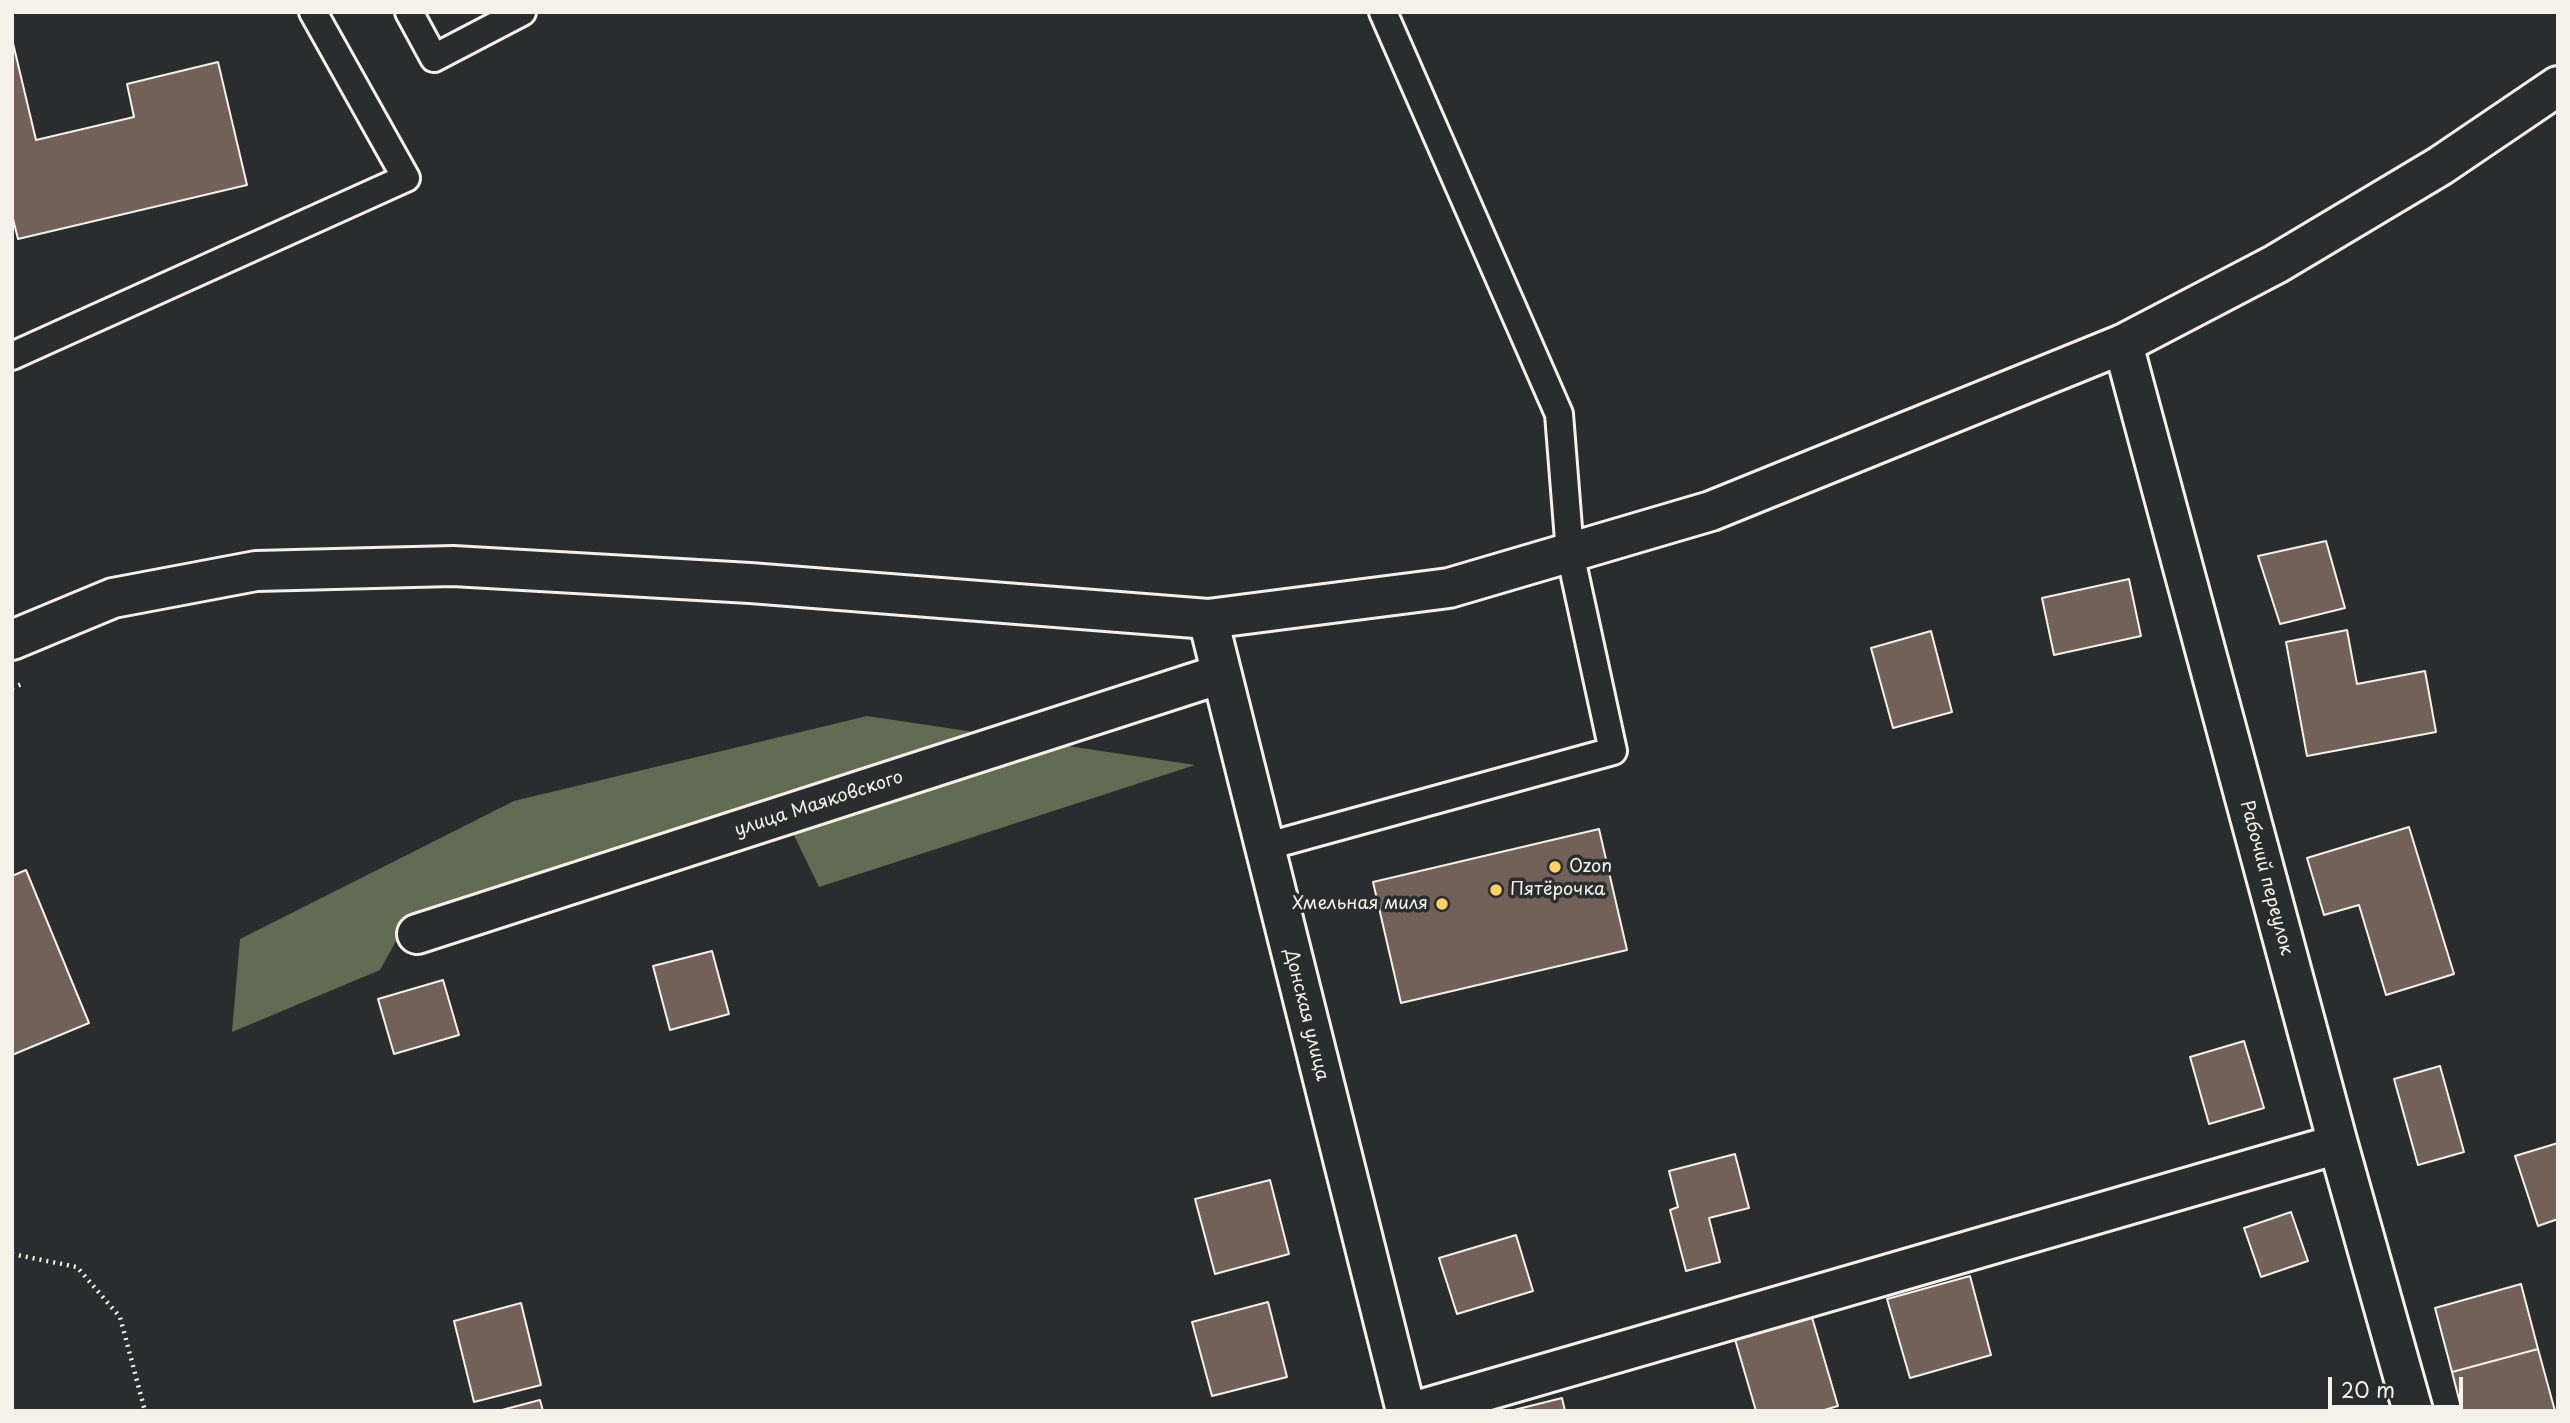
<!DOCTYPE html>
<html>
<head>
<meta charset="utf-8">
<style>
  body { margin:0 }
  #map { position:relative; width:2570px; height:1423px; overflow:hidden; background:#2a2d2e; font-family:"Playpen Sans",sans-serif }
  canvas { display:block }
  .frame { position:absolute; inset:0; border:14px solid #f4f1e8; pointer-events:none }
  .scale { position:absolute; left:2328px; top:1377px; width:135px; height:32px; box-sizing:border-box; border:4px solid #f4f1e8; border-top:0; padding-left:9px; font-size:21px; line-height:24px; white-space:nowrap; color:#f4f1e8; -webkit-text-stroke:5px #2a2d2e; paint-order:stroke }
</style>
</head>
<body>
<div id="map">
<canvas width="2570" height="1423"></canvas>
<div class="frame"></div>
<div class="scale">20 m</div>
</div>
<script>
const g = document.querySelector('canvas').getContext('2d');
g.lineJoin = 'round';
function paint(path, color) {
  g.fillStyle = color;
  g.fill(path, 'evenodd');
}
function poly(rows) {
  const path = new Path2D();
  for (const r of rows) {
    path.moveTo(r[0], r[1]);
    for (let i = 2; i < r.length; i += 2) path.lineTo(r[i], r[i + 1]);
  }
  return path;
}
function stroke(path, color, width, dash) {
  g.strokeStyle = color;
  g.lineWidth = width;
  g.lineCap = dash ? 'butt' : 'round';
  g.setLineDash(dash || []);
  g.stroke(path);
}
function label(font, color, halo, rows, align = 'center') {
  g.font = font + ' "Playpen Sans",sans-serif';
  g.lineWidth = 7;
  g.setLineDash([]);
  g.textBaseline = 'middle';
  g.strokeStyle = halo;
  g.fillStyle = color;
  for (const [text, x, y, turn = 0] of rows) {
    g.save();
    g.translate(x, y);
    g.rotate((+turn || 0) * Math.PI / 180);
    g.textAlign = isNaN(turn) ? turn : align;
    if (halo) g.strokeText(text, 0, 0);
    g.fillText(text, 0, 0);
    g.restore();
  }
}
paint(poly([
  [867,716,1195,765,819,887,778,802,406,923,380,970,232,1032,240,939,514,801]
]), '#626c52');
const building = poly([
  [12,39,36,140,134,117,127,84,218,62,247,185,18,239,12,215,12,39],
  [2326,541,2345,608,2280,624,2258,556,2326,541],
  [2129,579,2141,636,2054,655,2042,598,2129,579],
  [2347,630,2357,684,2425,671,2436,732,2307,756,2286,642,2347,630],
  [1931,631,1952,712,1893,728,1871,648,1931,631],
  [2409,827,2454,974,2386,995,2359,905,2324,915,2307,858,2409,827],
  [1599,829,1627,950,1401,1003,1373,882,1599,829],
  [26,870,89,1023,12,1055,12,876,26,870],
  [712,951,729,1014,670,1030,653,966,712,951],
  [443,980,459,1035,394,1054,378,999,443,980],
  [2244,1041,2264,1108,2209,1124,2190,1057,2244,1041],
  [2440,1066,2464,1152,2418,1165,2394,1079,2440,1066],
  [2558,1143,2558,1219,2538,1226,2515,1156,2558,1143],
  [1735,1154,1749,1208,1709,1218,1720,1262,1686,1271,1670,1210,1678,1207,1669,1171,1735,1154],
  [1270,1180,1289,1254,1215,1274,1195,1199,1270,1180],
  [2291,1212,2308,1261,2261,1277,2244,1228,2291,1212],
  [1516,1235,1533,1291,1457,1314,1439,1258,1516,1235],
  [1970,1276,1991,1355,1910,1378,1887,1299,1970,1276],
  [2521,1284,2538,1349,2452,1372,2435,1308,2521,1284],
  [1268,1302,1287,1377,1212,1396,1192,1322,1268,1302],
  [521,1303,541,1385,474,1402,454,1321,521,1303],
  [1811,1314,1838,1406,1821,1411,1756,1411,1734,1336,1811,1314],
  [2538,1349,2555,1411,2462,1411,2452,1372,2538,1349],
  [1562,1398,1565,1411,1510,1411,1562,1398],
  [540,1400,543,1411,498,1411,540,1400]
]);
paint(building, '#726159');
stroke(building, '#f4f1e8', 2);
const lane = poly([
  [409,12,434,58,522,12],
  [12,356,406,178,313,12],
  [1264,847,1613,751,1570,553,1559,414,1383,12]
]);
const street = poly([
  [2123,344,2338,1144,2413,1411],
  [1208,619,1406,1411],
  [417,934,1221,674],
  [1416,1411,2338,1144]
]);
const secondary = poly([
  [12,640,113,598,256,571,453,566,750,583,1208,619,1449,588,1711,511,2123,344,2276,264,2440,166,2558,86]
]);
stroke(lane, '#f4f1e8', 32);
stroke(street, '#f4f1e8', 44);
stroke(secondary, '#f4f1e8', 44);
stroke(poly([
  [12,688,24,683],
  [12,1254,77,1267,120,1317,145,1411]
]), '#f4f1e8', 4.5, [2, 5]);
stroke(lane, '#2a2d2e', 26);
stroke(street, '#2a2d2e', 38);
stroke(secondary, '#2a2d2e', 38);
for (const [x, y, r, color] of [
  [1555,867,7,"#ffd166"],
  [1496,890,7,"#ffd166"],
  [1442,904,7,"#ffd166"]
]) {
  const dot = new Path2D();
  dot.arc(x, y, r, 0, 2 * Math.PI);
  g.fillStyle = color;
  g.fill(dot);
  stroke(dot, '#2a2d2e', 2.5);
}
label('18px', '#f4f1e8', '#2a2d2e', [
  ["улица Маяковского",819,804,-18],
  ["Рабочий переулок",2266,878,75],
  ["Донская улица",1306,1015,76]
]);
label('18px', '#f4f1e8', '#2a2d2e', [
  ["Ozon",1569,867],
  ["Пятёрочка",1510,890],
  ["Хмельная миля",1428,904,"right"]
], 'left');
</script>
</body>
</html>
